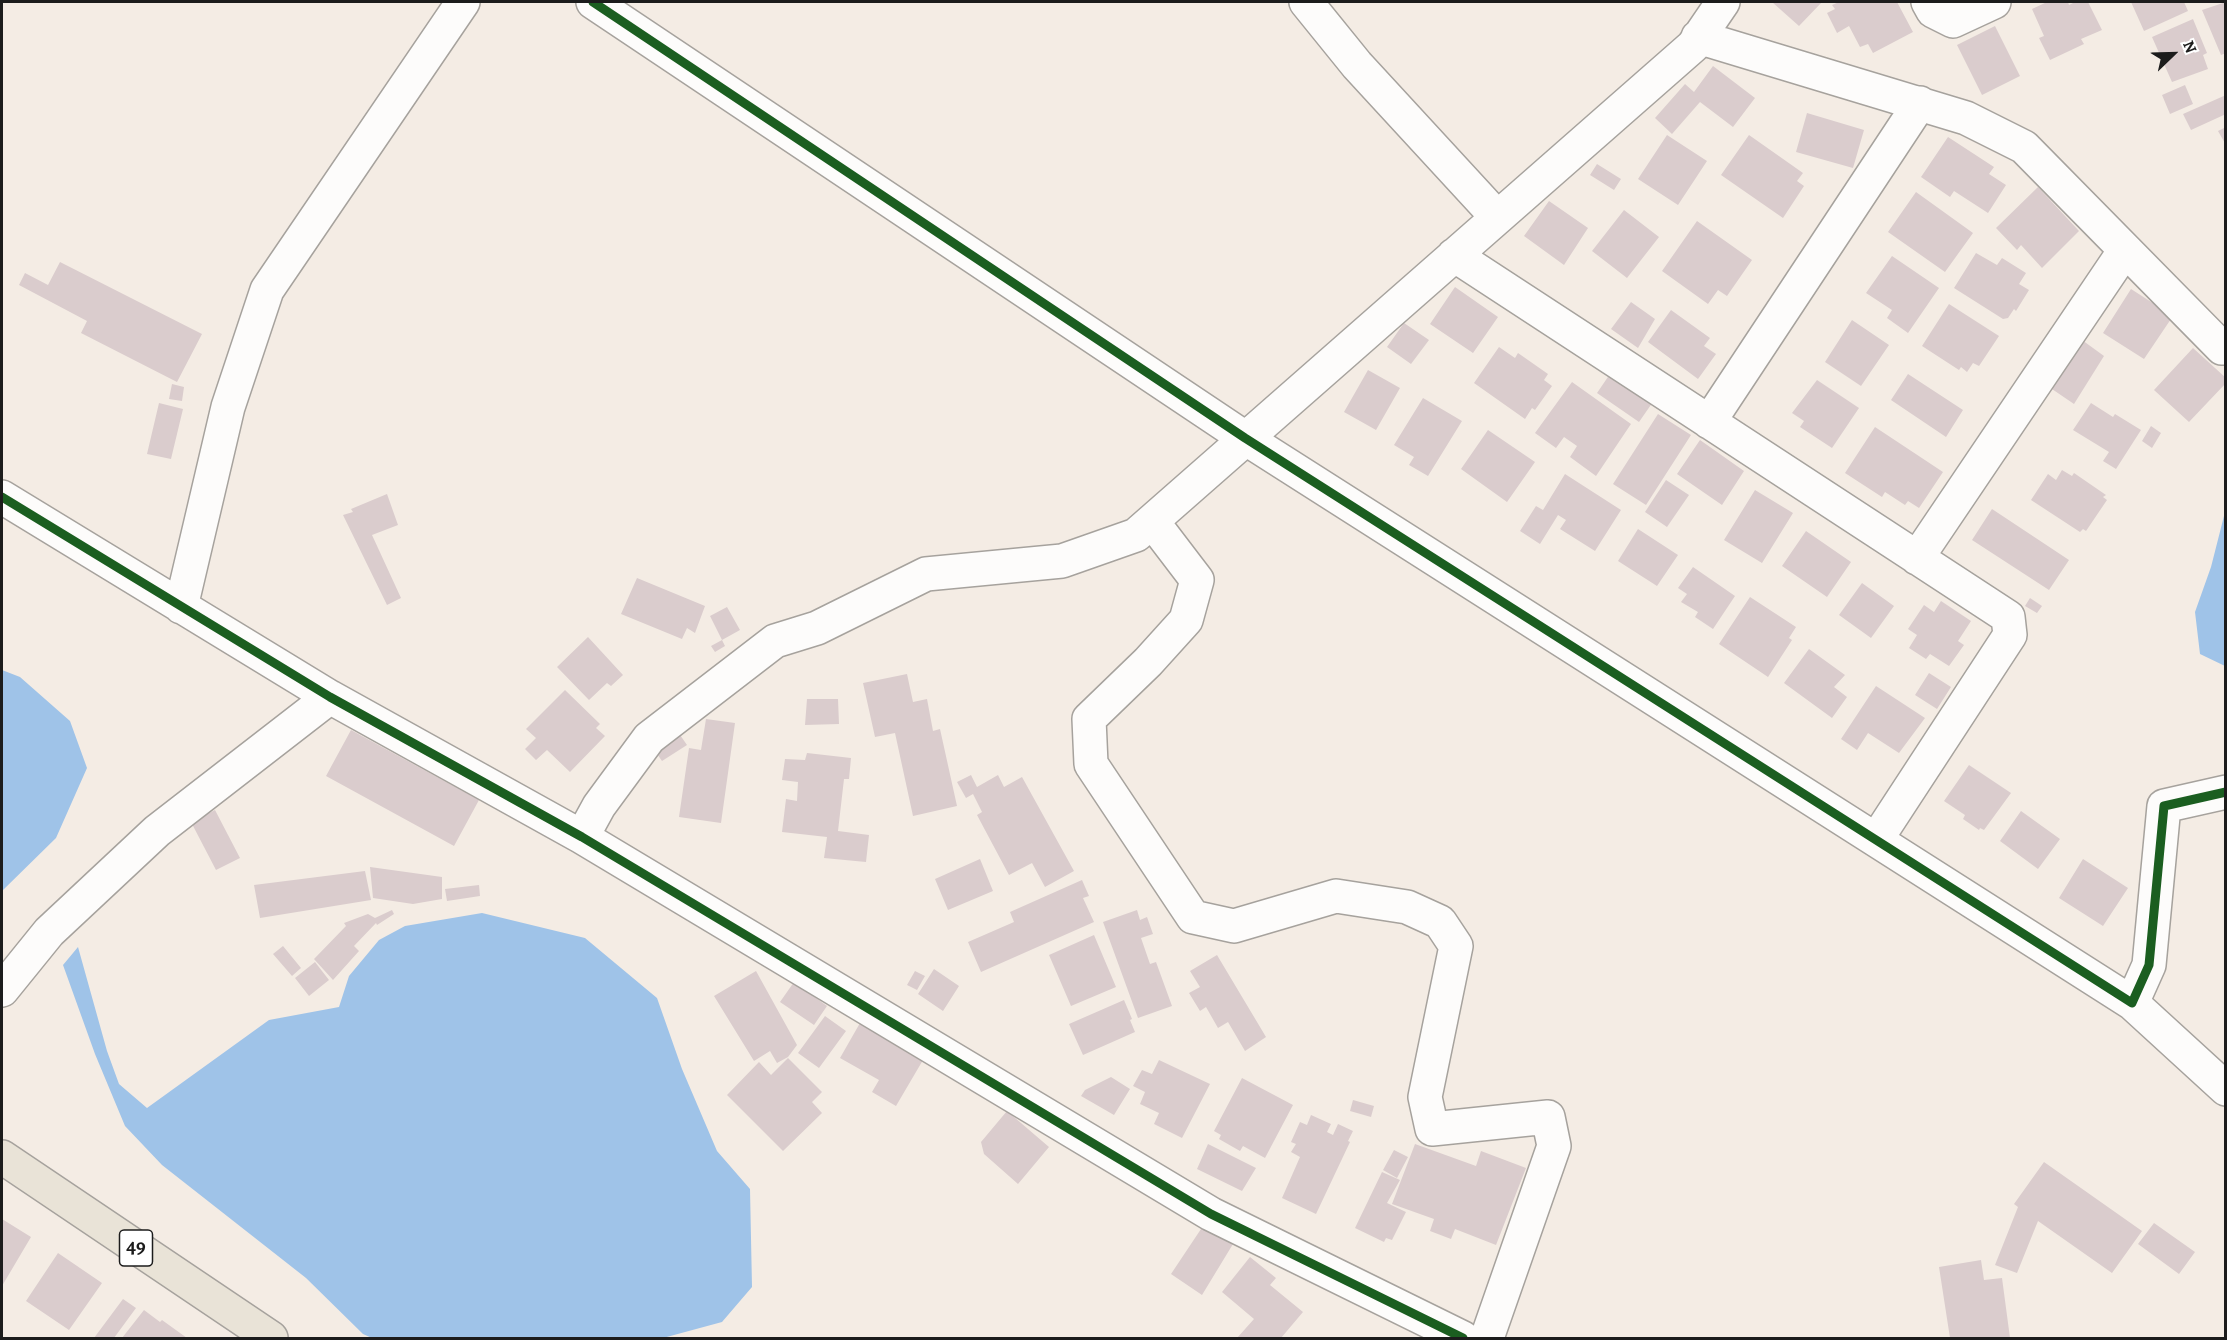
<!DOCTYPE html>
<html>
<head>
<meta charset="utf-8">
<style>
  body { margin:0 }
  #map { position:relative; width:2227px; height:1340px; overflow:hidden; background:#f4ece4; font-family:Alegreya,serif }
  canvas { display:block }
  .frame { position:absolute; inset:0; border:3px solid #1c1c1c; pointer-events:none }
  .north { position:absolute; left:2143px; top:24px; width:60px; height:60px; -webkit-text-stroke:4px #fff; paint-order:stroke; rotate:67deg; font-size:16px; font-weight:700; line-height:24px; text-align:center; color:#1c1c1c }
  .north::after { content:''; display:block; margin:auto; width:21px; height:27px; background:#1c1c1c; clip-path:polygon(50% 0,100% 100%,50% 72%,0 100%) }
</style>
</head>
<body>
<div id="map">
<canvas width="2227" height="1340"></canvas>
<div class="frame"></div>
<div class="north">N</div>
</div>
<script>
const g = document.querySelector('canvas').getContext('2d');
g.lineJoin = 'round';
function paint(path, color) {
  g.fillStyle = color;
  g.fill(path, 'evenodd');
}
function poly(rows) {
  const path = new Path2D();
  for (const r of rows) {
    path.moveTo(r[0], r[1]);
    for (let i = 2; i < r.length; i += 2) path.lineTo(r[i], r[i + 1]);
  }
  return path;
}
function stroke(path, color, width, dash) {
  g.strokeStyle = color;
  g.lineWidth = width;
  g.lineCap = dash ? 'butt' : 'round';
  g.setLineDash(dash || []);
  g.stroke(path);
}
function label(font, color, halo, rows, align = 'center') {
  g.font = font + ' Alegreya,serif';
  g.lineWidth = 4.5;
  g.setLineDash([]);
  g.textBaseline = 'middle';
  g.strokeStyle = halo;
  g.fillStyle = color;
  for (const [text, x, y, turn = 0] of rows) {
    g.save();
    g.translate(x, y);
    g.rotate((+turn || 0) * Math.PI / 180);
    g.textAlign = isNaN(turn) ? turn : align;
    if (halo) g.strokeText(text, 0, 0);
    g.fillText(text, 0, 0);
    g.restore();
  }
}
paint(poly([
  [2225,512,2225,666,2200,654,2195,612,2211,567],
  [2,670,20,677,70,721,87,768,56,838,2,891],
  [482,913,585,938,657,998,682,1069,717,1151,750,1189,752,1287,722,1322,663,1338,372,1338,363,1334,306,1278,162,1165,125,1126,95,1054,63,965,78,947,107,1051,119,1084,147,1108,269,1020,339,1007,349,976,379,940,405,926]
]), '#9fc3e8');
paint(poly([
  [1772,2,1822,2,1799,26],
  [1839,2,1897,2,1913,32,1873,53,1868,44,1860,47,1849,26,1837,33,1827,13,1835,9,1832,5],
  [2047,2,2068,2,2069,5,2075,2,2088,2,2102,30,2081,39,2084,44,2050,60,2039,38,2044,36,2032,9],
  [2131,2,2184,2,2188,11,2144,31],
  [2226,2,2226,53,2221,55,2202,10],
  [2193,19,2207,53,2203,55,2208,69,2172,82,2152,37],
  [1995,26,2020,76,1982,95,1957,45],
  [1713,66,1755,98,1733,127,1700,102,1672,134,1655,118,1685,84,1694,92],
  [2185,85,2193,104,2170,114,2162,95],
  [2226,95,2226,114,2191,130,2183,114],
  [1807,113,1864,130,1853,168,1796,152],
  [2226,127,2226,145,2218,131],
  [1667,135,1707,161,1678,205,1638,179],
  [1749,135,1803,173,1797,181,1804,186,1783,218,1721,175],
  [1948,137,1994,167,1989,174,2006,185,1988,213,1954,191,1950,197,1921,177],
  [1597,164,1621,179,1614,190,1590,175],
  [2038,187,2079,231,2042,268,2021,245,2017,250,1996,228],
  [1916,192,1973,233,1945,272,1888,232],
  [1549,201,1588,228,1564,265,1524,236],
  [1624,210,1659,237,1627,278,1592,251],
  [1697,221,1752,260,1727,296,1718,290,1708,304,1662,271],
  [1976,253,1997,265,2002,258,2026,273,2019,284,2029,290,2016,311,2014,309,2008,318,2003,319,1954,288],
  [1892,256,1939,288,1908,333,1887,318,1892,310,1866,293],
  [60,262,202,334,177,382,81,333,87,321,19,285,25,273,48,285],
  [1455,287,1498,317,1473,353,1430,324],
  [2131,289,2173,316,2144,359,2103,333],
  [1631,302,1655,319,1638,348,1611,329],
  [1949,304,1999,336,1979,366,1973,363,1967,372,1961,367,1959,370,1922,346],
  [1671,310,1710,338,1704,346,1716,354,1698,379,1648,342],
  [1852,320,1889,345,1861,386,1825,362],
  [1404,323,1429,340,1411,364,1387,347],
  [2082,340,2104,356,2074,404,2049,387],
  [1499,347,1515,358,1518,353,1548,374,1544,380,1552,386,1535,410,1532,408,1525,419,1474,383],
  [2193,348,2226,378,2226,383,2189,422,2154,390],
  [1368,370,1400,388,1376,430,1344,412],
  [1612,371,1655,399,1639,422,1597,393],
  [1908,374,1963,410,1946,437,1891,400],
  [1817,380,1859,408,1832,448,1800,427,1804,421,1792,413],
  [1572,382,1631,424,1596,476,1570,457,1577,446,1564,437,1556,448,1535,433],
  [172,384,184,387,182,401,169,399],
  [1423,398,1462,421,1428,476,1409,465,1414,457,1394,445],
  [159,403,183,409,171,459,147,454],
  [2091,403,2113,417,2115,414,2141,430,2116,469,2103,461,2109,452,2073,430],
  [1658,414,1691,435,1646,505,1613,484],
  [2151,426,2161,433,2152,448,2142,441],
  [1875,427,1943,472,1919,508,1908,501,1905,505,1885,492,1882,497,1845,473],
  [1488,430,1535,462,1507,502,1461,469],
  [1700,440,1744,471,1722,505,1677,474],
  [2062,470,2072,476,2074,473,2106,495,2103,497,2107,500,2086,531,2083,529,2080,532,2031,500,2048,474,2056,480],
  [1565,474,1621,510,1595,551,1560,529,1566,520,1558,515,1540,544,1520,531,1536,506,1543,510],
  [1666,480,1689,495,1667,527,1645,512],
  [1755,490,1793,513,1762,563,1724,540],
  [387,494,398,525,372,535,401,598,387,605,343,515,353,512,351,509],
  [1992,509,2069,560,2049,590,1972,540],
  [1638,529,1678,555,1657,586,1618,561],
  [1806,531,1851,562,1827,597,1782,566],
  [1693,567,1735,596,1713,629,1695,617,1698,612,1681,602,1687,594,1678,588],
  [637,578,705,606,695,633,687,628,682,639,621,614],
  [1862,583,1894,606,1871,638,1839,615],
  [1750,597,1796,627,1789,638,1792,640,1768,677,1719,644],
  [2030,598,2042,606,2037,613,2025,606],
  [1941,601,1971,621,1958,641,1964,645,1949,666,1930,654,1926,659,1909,648,1917,635,1908,629,1924,605,1934,612],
  [727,607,740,630,722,640,710,616],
  [588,637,623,675,611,686,607,683,589,700,557,667],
  [722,640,725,646,715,652,711,646],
  [1809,649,1845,675,1834,687,1847,697,1832,718,1784,683],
  [1929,673,1951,687,1937,709,1915,695],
  [907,674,913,702,927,699,933,731,940,729,957,806,913,816,895,733,875,737,863,683],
  [1876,686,1925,718,1899,753,1868,733,1857,750,1841,739],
  [565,690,600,724,596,728,605,736,570,772,547,750,536,760,525,749,536,738,526,729],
  [807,699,838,699,839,724,805,725],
  [706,719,735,723,721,823,679,817,689,748,701,750],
  [351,730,479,800,454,846,326,776],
  [678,732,687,745,662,761,653,748],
  [807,753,851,758,849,779,844,779,838,831,869,835,866,862,824,858,827,837,782,832,786,799,797,801,798,782,782,780,785,759,805,760],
  [1969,765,2011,793,1984,830,1980,828,1979,830,1963,819,1965,815,1944,801],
  [971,775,977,787,998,775,1004,787,1022,777,1074,871,1045,887,1032,863,1009,875,977,815,982,812,973,794,966,798,957,782],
  [215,810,240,858,216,870,191,822],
  [2021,811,2060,839,2038,869,2000,841],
  [980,859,993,891,948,910,935,879],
  [2083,859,2128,888,2103,926,2059,898],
  [370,867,442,877,442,899,413,904,373,898],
  [365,871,371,900,260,918,254,885],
  [1082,880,1089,896,1083,898,1094,922,981,972,968,942,1014,922,1010,912],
  [479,885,480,896,447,901,445,889],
  [392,910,394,914,377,925,376,923,354,946,359,951,333,980,314,959,346,926,344,923,368,914,375,918],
  [1137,910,1140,920,1147,917,1153,934,1141,938,1150,964,1156,962,1172,1006,1138,1018,1103,922],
  [1094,935,1116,987,1071,1006,1049,955],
  [283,946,301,968,292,976,273,954],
  [1217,955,1266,1037,1245,1051,1228,1022,1218,1028,1206,1007,1200,1011,1189,993,1200,987,1190,971],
  [315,962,329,980,309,996,295,978],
  [934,969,959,986,943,1011,918,994],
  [756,971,797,1045,788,1057,777,1063,770,1051,754,1061,714,996],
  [915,971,925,976,917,990,907,985],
  [794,982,827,1006,814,1025,780,1002],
  [1124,1000,1132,1019,1130,1020,1135,1032,1083,1055,1069,1024],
  [825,1016,846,1031,819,1068,798,1053],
  [860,1023,923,1060,896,1106,872,1092,879,1080,840,1058],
  [788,1058,822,1092,812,1102,822,1113,783,1151,727,1095,759,1062,771,1075],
  [1159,1060,1210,1084,1182,1138,1154,1124,1159,1113,1140,1104,1145,1092,1133,1086,1142,1070,1152,1074],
  [1111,1077,1130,1089,1114,1115,1081,1096,1085,1090],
  [1242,1078,1293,1105,1265,1158,1243,1146,1240,1151,1219,1139,1221,1135,1214,1131],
  [1353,1100,1374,1106,1371,1117,1350,1111],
  [1007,1111,1049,1147,1018,1184,984,1154,981,1142],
  [1311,1115,1331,1124,1327,1132,1333,1135,1338,1124,1353,1131,1348,1141,1350,1142,1316,1214,1282,1198,1300,1157,1291,1152,1296,1144,1291,1142,1300,1122,1307,1125],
  [1208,1144,1256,1168,1242,1191,1197,1169],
  [1415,1144,1476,1166,1481,1151,1526,1168,1496,1245,1455,1229,1451,1239,1430,1231,1434,1219,1392,1204],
  [1394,1150,1408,1157,1397,1178,1383,1170],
  [2044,1162,2142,1231,2112,1273,2038,1221,2017,1273,1995,1265,2018,1207,2014,1204],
  [1382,1172,1400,1180,1387,1203,1406,1212,1392,1240,1386,1238,1384,1242,1355,1228],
  [2,1219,31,1237,2,1286],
  [2154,1223,2195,1252,2179,1274,2138,1244],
  [1203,1226,1233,1244,1202,1295,1171,1274],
  [58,1253,102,1283,69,1330,26,1301],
  [1250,1257,1276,1278,1270,1285,1303,1312,1281,1338,1237,1338,1254,1319,1222,1292],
  [1981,1260,1984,1280,2002,1278,2010,1338,1950,1338,1939,1267],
  [123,1299,136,1308,114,1338,94,1338],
  [144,1310,160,1322,162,1320,187,1338,122,1338]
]), '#dacccd');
const minor = poly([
  [593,2,1245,438,2132,1003,2149,965,2164,806,2226,792],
  [1306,2,1357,65,1497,217],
  [1928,2,1933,11,1953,21,1994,2],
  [1698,37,1966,118,2024,147,2222,348,2226,347],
  [1454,255,2008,617,2010,635,1876,840],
  [1709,422,1920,103],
  [2,497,330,697,582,837,1211,1214,1463,1338],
  [1152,521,1197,580,1186,620,1148,662,1089,719,1091,764,1193,917,1234,926,1336,896,1407,907,1440,922,1456,946,1425,1097,1432,1129,1548,1117,1554,1146,1487,1338],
  [1917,558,2125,250],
  [181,607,228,407,267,290,463,2],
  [582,837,599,806,649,738,775,641,817,628,926,574,1062,561,1136,535,1693,46,1723,2],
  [2,990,49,932,157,831,330,697],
  [2132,1003,2226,1089]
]);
const primary = poly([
  [2,1157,271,1338]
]);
stroke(minor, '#a6a29d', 36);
stroke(primary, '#a6a29d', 36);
stroke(minor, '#fdfcfb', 33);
stroke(primary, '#e9e3d7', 33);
stroke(poly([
  [593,2,1245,438,2132,1003,2149,965,2164,806,2226,792],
  [2,497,330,697,582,837,1211,1214,1463,1338]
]), '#1b5e20', 9);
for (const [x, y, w] of [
  [136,1248,33]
]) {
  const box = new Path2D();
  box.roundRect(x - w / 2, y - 18, w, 36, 4.5);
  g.fillStyle = '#fff';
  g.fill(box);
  stroke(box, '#1c1c1c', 1.5);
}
label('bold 21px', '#1c1c1c', null, [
  ["49",136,1248]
]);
</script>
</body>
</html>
